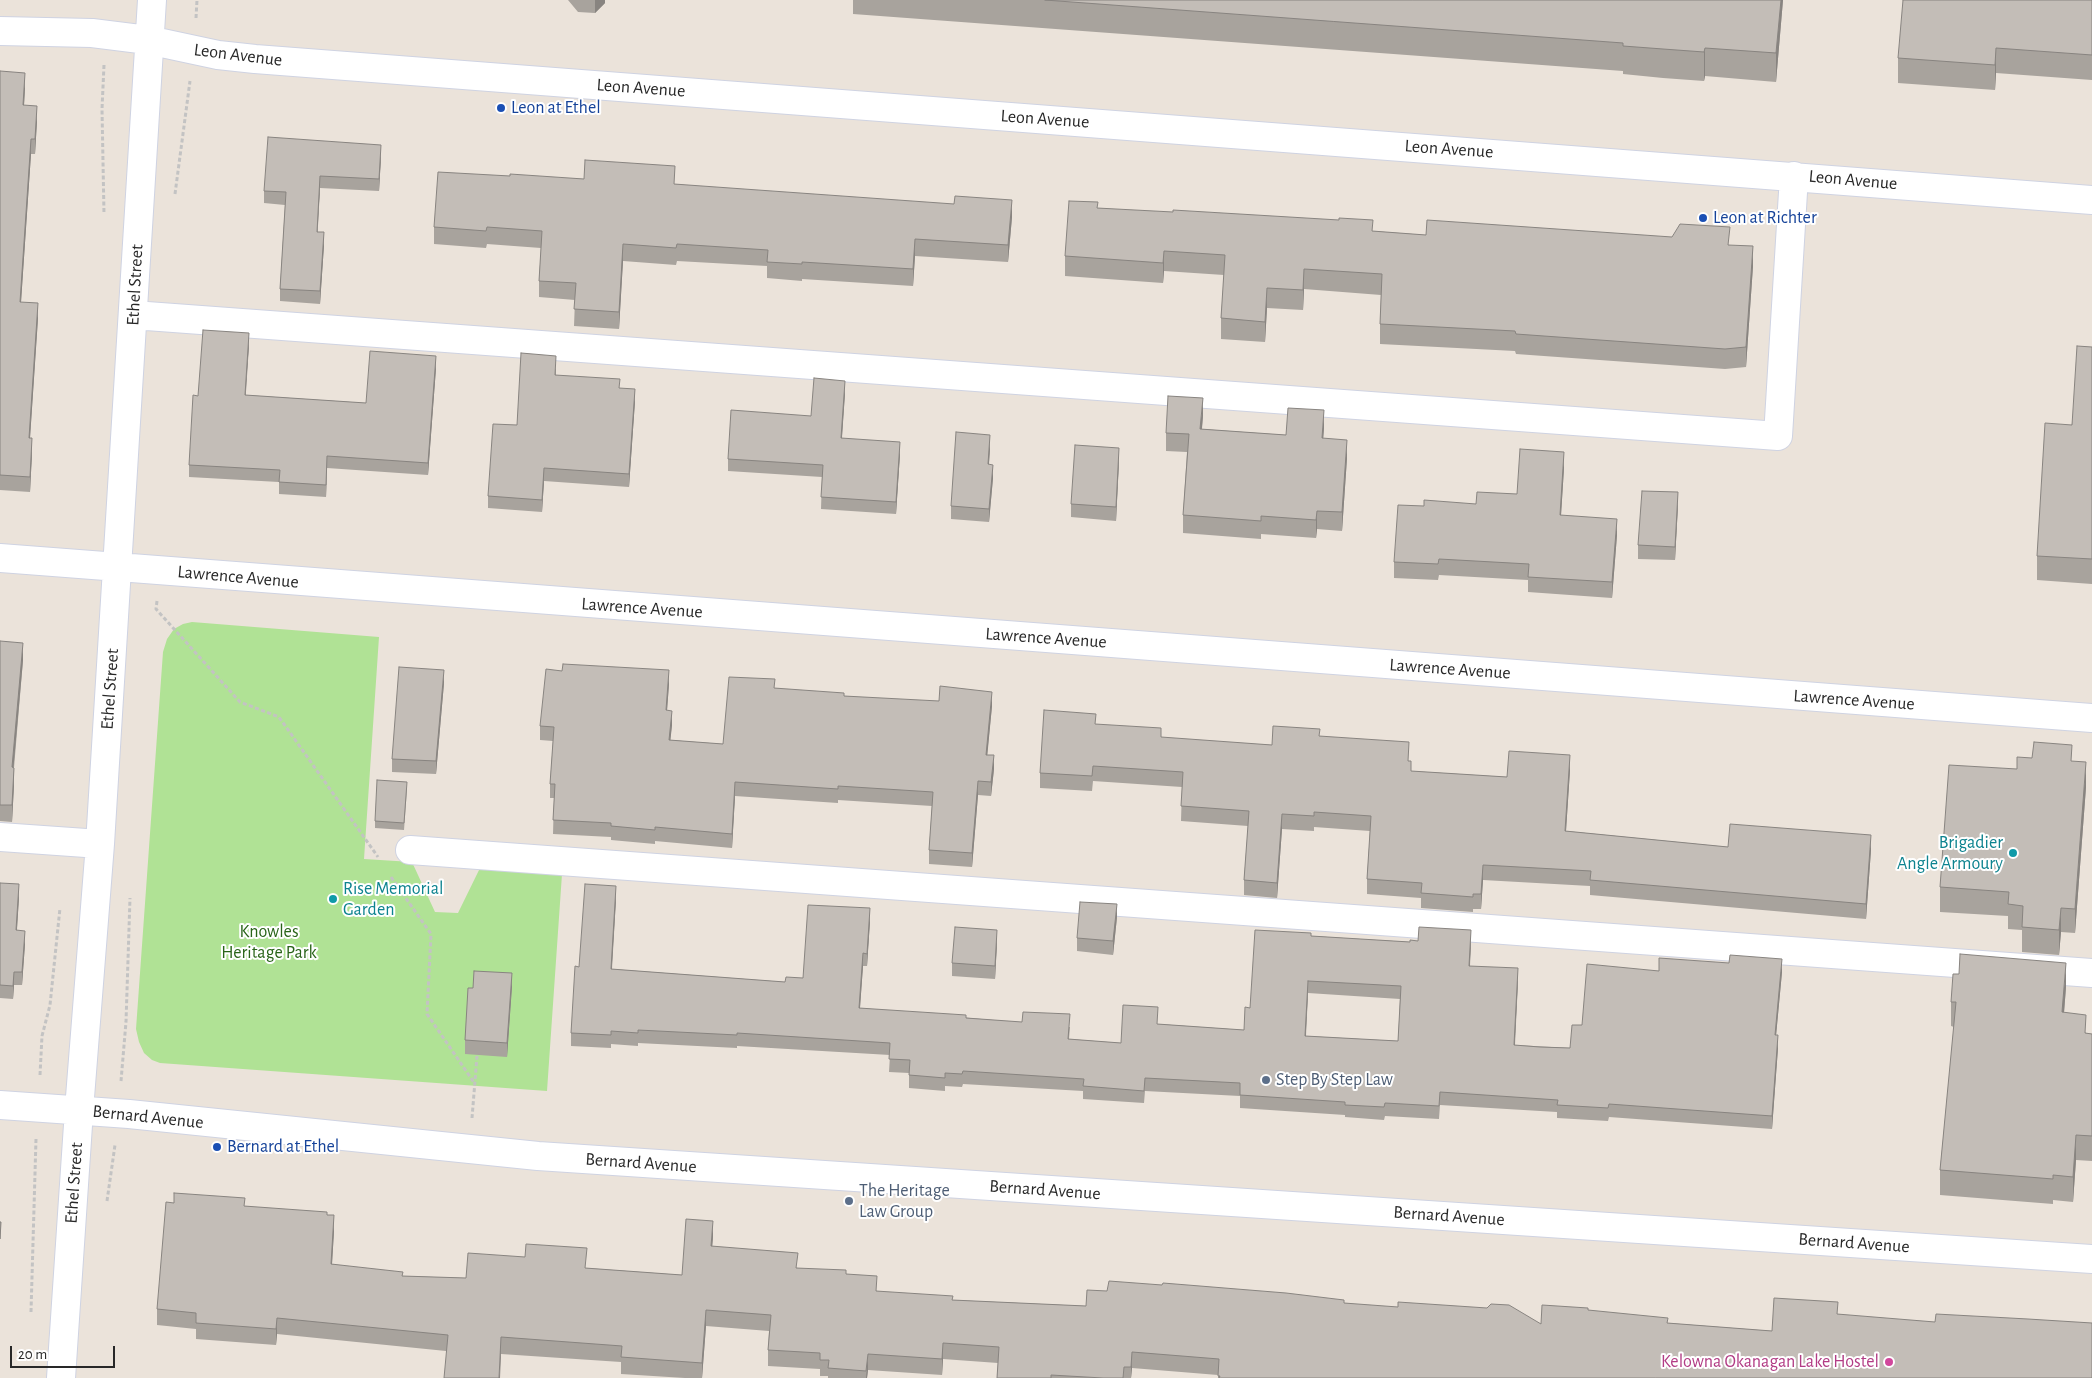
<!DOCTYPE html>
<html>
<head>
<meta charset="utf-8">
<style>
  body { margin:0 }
  #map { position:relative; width:2092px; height:1378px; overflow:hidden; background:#ebe3da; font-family:"Alegreya Sans",sans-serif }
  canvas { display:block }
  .scale { position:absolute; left:10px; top:1346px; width:105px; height:22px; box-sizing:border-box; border:2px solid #282828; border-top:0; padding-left:6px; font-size:15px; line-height:18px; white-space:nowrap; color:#282828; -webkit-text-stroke:4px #fff; paint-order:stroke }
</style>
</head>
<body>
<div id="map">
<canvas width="2092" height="1378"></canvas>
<div class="scale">20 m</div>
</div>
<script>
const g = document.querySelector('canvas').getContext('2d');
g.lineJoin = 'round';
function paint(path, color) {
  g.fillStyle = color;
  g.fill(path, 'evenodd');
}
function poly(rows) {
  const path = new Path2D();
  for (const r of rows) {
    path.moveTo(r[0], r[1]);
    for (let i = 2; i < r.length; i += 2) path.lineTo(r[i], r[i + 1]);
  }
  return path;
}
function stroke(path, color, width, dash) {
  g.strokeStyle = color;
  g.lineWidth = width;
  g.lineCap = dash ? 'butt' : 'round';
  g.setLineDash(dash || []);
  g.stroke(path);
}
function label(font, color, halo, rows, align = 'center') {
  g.font = font + ' "Alegreya Sans",sans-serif';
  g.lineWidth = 4;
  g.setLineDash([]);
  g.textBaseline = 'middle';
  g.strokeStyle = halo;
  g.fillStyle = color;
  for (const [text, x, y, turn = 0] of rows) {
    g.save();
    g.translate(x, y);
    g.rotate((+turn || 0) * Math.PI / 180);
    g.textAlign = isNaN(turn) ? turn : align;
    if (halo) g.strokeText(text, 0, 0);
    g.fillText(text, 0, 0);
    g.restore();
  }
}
paint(poly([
  [192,622,379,637,364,859,412,862,435,912,458,913,480,868,562,874,547,1091,160,1063,152,1060,144,1053,139,1042,136,1029,163,652,167,639,174,629,183,624]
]), '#b0e295');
const minor = poly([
  [0,31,92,33,148,40,218,55,255,59,2092,200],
  [133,315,1778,436,1794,176],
  [0,558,2092,718],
  [0,837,100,844],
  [410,850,2092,973],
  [0,1105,129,1114,538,1156,2092,1259],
  [61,1378,79,1110,100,844,152,0]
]);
stroke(minor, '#cfd3e2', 30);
stroke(poly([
  [196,18,197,0],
  [104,65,102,109,104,214],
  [175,194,190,81],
  [157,601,156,609,240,702,279,717,378,857],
  [391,877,431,934,427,1014,475,1084],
  [40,1075,42,1036,50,1005,60,908],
  [121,1081,126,1022,130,898],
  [472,1118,477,1056],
  [107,1201,115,1145],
  [31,1312,36,1139]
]), '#c3c3c3', 3, [4, 2.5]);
stroke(minor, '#fff', 28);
paint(poly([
  [568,0,605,0,605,3,595,13,578,12],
  [853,0,1783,0,1776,82,1705,76,1704,81,1663,78,1623,74,1623,71,853,14],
  [2092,0,2092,80,1996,73,1995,90,1898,83,1898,58],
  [0,71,25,88,24,106,37,121,35,154,31,154,21,302,38,318,30,438,32,453,30,492,0,490],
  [381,157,379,191,320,188,317,232,324,245,320,304,280,301,280,289,285,205,264,203,264,191],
  [510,176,584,179,675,184,1012,217,1008,262,915,256,913,286,802,279,802,281,767,278,767,266,677,261,676,265,623,261,619,329,574,326,575,300,539,297,539,281,541,248,487,244,486,248,434,244,434,227],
  [1098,208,1373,231,1426,235,1730,245,1753,266,1746,367,1725,369,1516,354,1515,351,1380,344,1380,324,1381,295,1304,289,1303,310,1267,308,1265,342,1221,339,1221,318,1224,275,1164,271,1163,283,1065,276,1065,256],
  [249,345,245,395,366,403,436,368,428,475,327,468,326,497,279,494,279,482,189,477,189,465,198,396],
  [2092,347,2092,584,2037,580,2037,556],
  [556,368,556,375,620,388,635,401,629,487,544,481,542,512,488,508,488,496,517,425],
  [845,393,842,438,900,454,896,514,821,509,822,477,728,471,728,459,811,416],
  [1203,416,1202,429,1286,435,1324,428,1323,438,1347,458,1342,531,1317,529,1316,538,1261,534,1261,539,1183,533,1183,515,1187,452,1166,451,1166,433],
  [990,448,989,464,993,478,989,522,951,519,951,506],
  [1119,461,1116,521,1071,517,1071,504],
  [1564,468,1561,515,1617,535,1612,598,1528,592,1528,580,1439,575,1438,580,1394,578,1394,562,1424,506,1476,504,1517,494],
  [1678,505,1675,560,1638,559,1638,545],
  [0,641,23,660,14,768,14,785,12,822,0,821],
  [562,671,669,684,667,710,672,725,670,740,723,744,775,688,844,696,992,706,987,755,994,769,991,796,978,795,972,867,929,864,929,850,932,806,838,800,838,803,735,796,732,848,655,841,655,844,611,840,611,837,553,834,554,798,550,798,550,784,553,741,540,740,540,726],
  [444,683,436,774,392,772,392,759],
  [1096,724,1161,738,1272,745,1320,736,1409,761,1411,771,1507,777,1570,770,1566,831,1728,847,1871,850,1866,919,1590,895,1590,886,1483,880,1481,909,1473,909,1473,912,1421,908,1421,898,1367,894,1367,879,1370,831,1314,827,1314,831,1282,829,1277,898,1244,895,1244,880,1248,826,1181,821,1182,787,1093,781,1092,791,1040,788,1040,773],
  [2072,761,2086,787,2075,933,2061,932,2059,955,2022,952,2022,930,2008,929,2008,916,1940,912,1940,887,2017,769],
  [407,789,404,830,375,828,375,821],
  [0,883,19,897,17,930,25,944,22,985,14,985,13,999,0,998],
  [616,899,612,969,785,982,803,978,870,921,867,966,863,966,860,1008,1070,1027,1069,1039,1121,1043,1158,1024,1244,1030,1250,1008,1311,936,1410,942,1471,943,1470,966,1518,981,1515,1045,1570,1048,1582,1025,1659,971,1782,972,1776,1035,1778,1048,1772,1129,1609,1117,1608,1121,1557,1118,1557,1112,1440,1105,1439,1119,1385,1116,1384,1120,1345,1117,1345,1115,1240,1108,1240,1096,1145,1091,1144,1103,1083,1099,1083,1091,963,1084,962,1087,945,1086,945,1091,909,1088,909,1073,889,1072,890,1055,737,1046,737,1048,638,1043,638,1046,611,1044,611,1048,571,1046,571,1033,579,967],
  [1308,993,1400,999,1398,1041,1306,1036],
  [1117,917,1113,955,1077,951,1077,938],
  [997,943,995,979,952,976,952,963],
  [512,986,507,1057,465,1054,465,1040,473,988],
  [2066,987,2064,1013,2086,1033,2092,1034,2092,1161,2076,1160,2073,1202,2053,1200,2053,1204,1940,1195,1940,1170,1954,1027,1951,1026,1951,1002],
  [174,1203,245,1206,327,1215,334,1231,332,1264,403,1276,466,1278,586,1268,682,1275,713,1237,712,1246,798,1268,846,1274,877,1291,953,1300,1086,1306,1344,1303,1541,1324,1588,1310,1668,1323,1772,1331,1838,1314,2092,1378,1218,1378,1218,1375,1132,1368,1131,1378,997,1378,998,1363,943,1359,942,1375,868,1370,867,1378,828,1378,828,1376,820,1376,820,1369,768,1366,768,1350,769,1331,706,1326,702,1378,685,1378,621,1374,621,1362,501,1354,446,1351,277,1334,276,1345,196,1339,196,1329,157,1325,157,1309]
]), '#a8a39d');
paint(poly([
  [595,0,605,0,605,3,595,13],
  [1781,0,1783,0,1776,82,1776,53],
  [1705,48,1705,76,1704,81,1704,52],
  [1996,48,1996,73,1995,90,1995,65],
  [25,73,25,88,23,121,23,105],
  [37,106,37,121,35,154,35,139],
  [31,139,31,154,20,317,20,302],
  [381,145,381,157,379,191,379,179],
  [320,176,320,188,317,244,317,232],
  [1012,200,1012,217,1008,262,1008,245],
  [324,232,324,245,320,304,320,291],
  [915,239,915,256,913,286,913,269],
  [623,244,623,261,619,329,619,312],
  [1753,246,1753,266,1746,367,1746,347],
  [1164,251,1164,271,1163,283,1163,263],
  [1304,269,1304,289,1303,310,1303,290],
  [1267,288,1267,308,1265,342,1265,322],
  [38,303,38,318,29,453,29,438],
  [249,333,249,345,245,407,245,395],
  [436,356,436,368,428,475,428,463],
  [845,381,845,393,841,450,841,438],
  [635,389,635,401,629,487,629,474],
  [1203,398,1203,416,1200,447,1200,429],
  [1324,410,1324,428,1322,456,1322,438],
  [990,435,990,448,988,477,988,464],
  [32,438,32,453,30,492,30,477],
  [1347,440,1347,458,1342,531,1342,512],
  [900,442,900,454,896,514,896,502],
  [1119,448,1119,461,1116,521,1116,507],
  [1564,452,1564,468,1560,531,1560,515],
  [327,456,327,468,326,497,326,485],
  [993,465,993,478,989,522,989,509],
  [544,468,544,481,542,512,542,500],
  [1678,492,1678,505,1675,560,1675,547],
  [1317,511,1317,529,1316,538,1316,520],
  [1617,519,1617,535,1612,598,1612,582],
  [23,643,23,660,12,784,12,767],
  [444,670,444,683,436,774,436,761],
  [669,670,669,684,666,724,666,710],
  [992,692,992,706,986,769,986,755],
  [672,711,672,725,669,754,669,740],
  [994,755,994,769,991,796,991,782],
  [1570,755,1570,770,1565,846,1565,831],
  [2086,762,2086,787,2075,933,2075,909],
  [14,768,14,785,12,822,12,805],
  [978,781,978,795,972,867,972,853],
  [735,782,735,796,732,848,732,834],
  [1282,814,1282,829,1277,898,1277,883],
  [1871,835,1871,850,1866,919,1866,904],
  [1483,865,1483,880,1481,909,1481,894],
  [19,884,19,897,16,943,16,930],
  [616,886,616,899,611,981,611,969],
  [1117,904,1117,917,1113,955,1113,941],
  [870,908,870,921,867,966,867,954],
  [2061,908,2061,932,2059,955,2059,930],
  [997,930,997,943,995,979,995,966],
  [1471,930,1471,943,1469,979,1469,966],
  [25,931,25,944,22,985,22,972],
  [863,953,863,966,859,1021,859,1008],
  [1782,959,1782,972,1775,1047,1775,1035],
  [2066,963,2066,987,2062,1037,2062,1012],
  [1518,968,1518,981,1514,1058,1514,1045],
  [14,972,14,985,13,999,13,986],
  [512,973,512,986,507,1057,507,1043],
  [1308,981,1308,993,1305,1049,1305,1036],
  [1778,1035,1778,1048,1772,1129,1772,1116],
  [2076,1135,2076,1160,2073,1202,2073,1177],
  [334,1215,334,1231,331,1280,331,1264],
  [713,1221,713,1237,711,1262,711,1246],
  [706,1310,706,1326,702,1378,702,1363],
  [277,1318,277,1334,276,1345,276,1329],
  [501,1337,501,1354,500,1378,499,1378],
  [943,1343,943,1359,942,1375,942,1359],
  [1132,1352,1132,1368,1131,1378,1131,1367],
  [868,1354,868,1370,867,1378,866,1378]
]), '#888480');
const building = poly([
  [1045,0,1781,0,1776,53,1705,48,1704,52,1663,49,1623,46,1623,43,1045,0],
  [1903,0,2092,0,2092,55,1996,48,1995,65,1898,58,1903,0],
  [0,71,25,73,23,105,37,106,35,139,31,139,20,302,38,303,29,438,32,438,30,477,0,475,0,71],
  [268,137,381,145,379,179,320,176,317,232,324,232,320,291,280,289,286,192,264,191,268,137],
  [585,160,675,166,674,184,954,204,955,196,1012,200,1008,245,915,239,913,269,802,262,802,264,767,262,768,250,677,244,676,248,623,244,619,312,574,309,576,283,539,281,542,231,487,227,486,231,434,227,438,172,510,176,510,174,584,179,585,160],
  [1069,201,1098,202,1097,208,1173,212,1173,210,1339,220,1339,218,1373,220,1372,231,1426,235,1427,220,1672,237,1680,224,1730,227,1728,245,1753,246,1746,347,1725,349,1516,334,1515,331,1380,324,1382,274,1304,269,1303,290,1267,288,1265,322,1221,318,1225,255,1164,251,1163,263,1065,256,1069,201],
  [203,330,249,333,245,395,366,403,370,351,436,356,428,463,327,456,326,485,279,482,280,470,189,465,193,395,198,396,203,330],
  [2077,346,2092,347,2092,559,2037,556,2045,423,2072,425,2077,346],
  [521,353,556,356,555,375,620,379,619,388,635,389,629,474,544,468,542,500,488,496,493,424,517,425,521,353],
  [814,378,845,381,841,438,900,442,896,502,821,497,823,465,728,459,731,410,811,416,814,378],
  [1168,396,1203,398,1200,429,1286,435,1288,408,1324,410,1322,438,1347,440,1342,512,1317,511,1316,520,1261,516,1261,521,1183,515,1189,434,1166,433,1168,396],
  [956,432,990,435,988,464,993,465,989,509,951,506,956,432],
  [1075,445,1119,448,1116,507,1071,504,1075,445],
  [1520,449,1564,452,1560,515,1617,519,1612,582,1528,577,1529,564,1439,559,1438,564,1394,562,1398,505,1424,506,1424,500,1476,504,1477,492,1517,494,1520,449],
  [1642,491,1678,492,1675,547,1638,545,1642,491],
  [0,641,23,643,12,767,14,768,12,805,0,805,0,641],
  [563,664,669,670,666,710,672,711,669,740,723,744,729,677,775,679,774,688,844,693,844,696,939,701,940,686,992,692,986,755,994,755,991,782,978,781,972,853,929,850,933,792,838,786,838,789,735,782,732,834,655,827,655,830,611,826,611,823,553,820,555,784,550,784,554,727,540,726,546,669,562,671,563,664],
  [399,667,444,670,436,761,392,759,399,667],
  [1044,710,1096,714,1095,724,1161,728,1161,737,1272,745,1273,726,1320,729,1319,736,1409,742,1408,761,1411,761,1411,771,1507,777,1509,751,1570,755,1565,831,1728,847,1730,824,1871,835,1866,904,1590,880,1591,871,1483,865,1481,894,1473,894,1473,897,1421,893,1422,883,1367,879,1371,816,1314,812,1314,816,1282,814,1277,883,1244,880,1249,811,1181,806,1183,772,1093,766,1092,776,1040,773,1044,710],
  [2034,742,2072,745,2071,761,2086,762,2075,909,2061,908,2059,930,2022,927,2023,906,2008,904,2009,892,1940,887,1949,765,2017,769,2017,757,2032,758,2034,742],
  [377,780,407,782,404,823,375,821,377,780],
  [0,883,19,884,16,930,25,931,22,972,14,972,13,986,0,985,0,883],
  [585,884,616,886,611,969,785,982,786,977,803,978,808,905,870,908,867,954,863,953,859,1008,966,1015,966,1018,1022,1022,1023,1012,1070,1014,1068,1039,1121,1043,1123,1005,1158,1007,1157,1024,1244,1030,1245,1007,1250,1008,1255,930,1311,933,1311,936,1410,942,1410,940,1418,941,1419,927,1471,930,1469,966,1518,968,1514,1045,1540,1047,1570,1048,1572,1025,1582,1025,1587,964,1659,971,1659,958,1729,963,1730,955,1782,959,1775,1035,1778,1035,1772,1116,1609,1104,1608,1108,1557,1105,1558,1100,1440,1092,1439,1106,1385,1103,1384,1107,1345,1105,1345,1102,1240,1095,1240,1083,1145,1078,1144,1091,1083,1086,1084,1079,963,1071,962,1074,945,1073,945,1078,909,1075,910,1060,889,1059,890,1043,737,1033,737,1035,638,1030,638,1033,611,1031,611,1035,571,1033,575,966,579,967,585,884],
  [1308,981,1401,986,1398,1041,1305,1036,1308,981],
  [1080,902,1117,904,1113,941,1077,938,1080,902],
  [955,927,997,930,995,966,952,963,955,927],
  [1960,954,2066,963,2062,1012,2086,1015,2085,1033,2092,1034,2092,1136,2076,1135,2073,1177,2053,1175,2053,1179,1940,1170,1956,1002,1951,1002,1953,974,1959,974,1960,954],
  [474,971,512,973,507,1043,465,1040,468,988,473,988,474,971],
  [174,1193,245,1198,244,1206,327,1212,327,1215,334,1215,331,1264,403,1272,402,1276,466,1278,468,1253,525,1257,526,1244,587,1248,585,1268,682,1275,686,1219,713,1221,711,1246,798,1253,796,1268,846,1270,846,1274,877,1276,876,1291,953,1296,952,1300,1086,1306,1087,1290,1107,1291,1109,1281,1162,1285,1163,1283,1286,1293,1344,1300,1344,1303,1398,1307,1398,1302,1487,1308,1491,1304,1509,1305,1541,1324,1542,1305,1588,1308,1588,1310,1668,1318,1667,1323,1772,1331,1774,1298,1838,1302,1837,1314,1935,1322,1936,1314,2028,1319,2092,1323,2092,1378,1219,1378,1220,1376,1218,1376,1219,1359,1132,1352,1131,1367,1124,1367,1123,1378,1103,1378,1051,1375,1051,1378,997,1378,999,1347,943,1343,942,1359,868,1354,866,1371,828,1368,829,1360,820,1360,820,1353,768,1350,771,1315,706,1310,702,1363,621,1357,622,1346,501,1337,499,1378,444,1378,448,1335,277,1318,276,1329,196,1323,196,1313,157,1309,166,1202,174,1203,174,1193],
  [0,1222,1,1222,0,1239,0,1222]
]);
paint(building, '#c3bdb7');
stroke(building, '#888480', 1);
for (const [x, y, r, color] of [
  [501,108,5,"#1a4fb4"],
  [1703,218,5,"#1a4fb4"],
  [2013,853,5,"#0f9aa8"],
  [333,899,5,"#0f9aa8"],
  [1266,1080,5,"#5c6f8a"],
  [217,1147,5,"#1a4fb4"],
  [849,1201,5,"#5c6f8a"],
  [1889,1362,5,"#d1479c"]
]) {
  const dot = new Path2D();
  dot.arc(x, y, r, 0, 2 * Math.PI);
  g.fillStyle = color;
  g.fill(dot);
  stroke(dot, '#fff', 2);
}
label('18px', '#282828', '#fff', [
  ["Leon Avenue",238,55,7],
  ["Leon Avenue",641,88,4],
  ["Leon Avenue",1045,119,4],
  ["Leon Avenue",1449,149,4],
  ["Leon Avenue",1853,180,5],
  ["Ethel Street",135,285,-87],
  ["Lawrence Avenue",238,577,5],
  ["Lawrence Avenue",642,608,4],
  ["Lawrence Avenue",1046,638,4],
  ["Lawrence Avenue",1450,669,4],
  ["Ethel Street",110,689,-86],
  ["Lawrence Avenue",1854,700,4],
  ["Bernard Avenue",148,1117,6],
  ["Bernard Avenue",641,1163,4],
  ["Ethel Street",74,1183,-86],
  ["Bernard Avenue",1045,1190,4],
  ["Bernard Avenue",1449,1216,4],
  ["Bernard Avenue",1854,1243,4]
]);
label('18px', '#164399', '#fff', [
  ["Leon at Ethel",511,108],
  ["Leon at Richter",1713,218],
  ["Bernard at Ethel",227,1147]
], 'left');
label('18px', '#0d838f', '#fff', [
  ["Brigadier",2003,843],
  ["Angle Armoury",2003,864],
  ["Rise Memorial",343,889,"left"],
  ["Garden",343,910,"left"]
], 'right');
label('18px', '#296419', '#fff', [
  ["Knowles",269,932],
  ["Heritage Park",269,953]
]);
label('18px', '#4e5e75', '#fff', [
  ["Step By Step Law",1276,1080],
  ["The Heritage",859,1191],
  ["Law Group",859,1212]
], 'left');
label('18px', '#b23c85', '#fff', [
  ["Kelowna Okanagan Lake Hostel",1879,1362]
], 'right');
</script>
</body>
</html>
